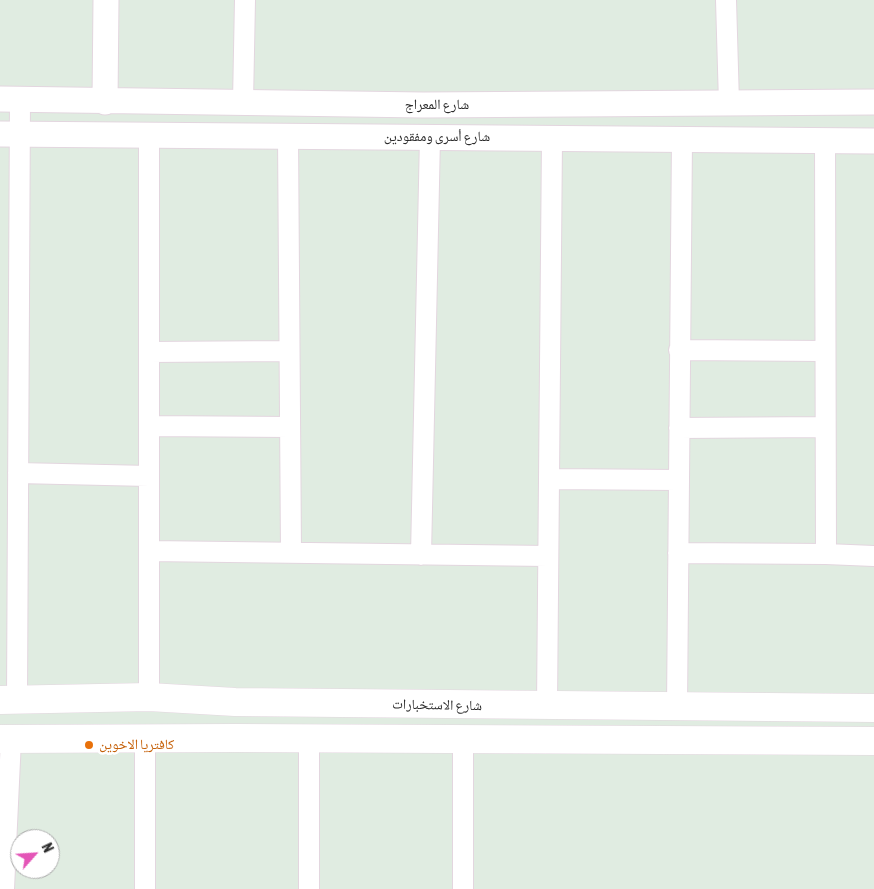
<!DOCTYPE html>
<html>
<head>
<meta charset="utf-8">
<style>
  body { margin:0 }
  #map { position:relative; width:874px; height:889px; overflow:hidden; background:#e0ece1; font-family:"Asap Condensed",sans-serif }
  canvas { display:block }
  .north { position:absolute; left:10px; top:829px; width:50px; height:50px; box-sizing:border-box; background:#fff; border:1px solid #ababab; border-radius:50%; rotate:64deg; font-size:14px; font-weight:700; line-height:20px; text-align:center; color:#2c2c2c }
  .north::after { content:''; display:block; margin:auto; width:18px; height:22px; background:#e455b7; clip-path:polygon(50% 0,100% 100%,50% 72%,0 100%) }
</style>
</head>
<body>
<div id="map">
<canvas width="874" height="889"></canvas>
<div class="north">N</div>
</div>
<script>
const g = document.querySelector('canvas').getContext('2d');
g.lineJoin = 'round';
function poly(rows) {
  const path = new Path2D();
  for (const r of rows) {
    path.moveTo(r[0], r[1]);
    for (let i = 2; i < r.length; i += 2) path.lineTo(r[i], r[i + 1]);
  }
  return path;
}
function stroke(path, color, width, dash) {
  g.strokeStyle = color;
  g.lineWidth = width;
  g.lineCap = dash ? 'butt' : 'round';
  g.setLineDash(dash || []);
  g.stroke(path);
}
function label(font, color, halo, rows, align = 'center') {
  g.font = font + ' "Asap Condensed","Noto Naskh Arabic",sans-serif';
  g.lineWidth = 5;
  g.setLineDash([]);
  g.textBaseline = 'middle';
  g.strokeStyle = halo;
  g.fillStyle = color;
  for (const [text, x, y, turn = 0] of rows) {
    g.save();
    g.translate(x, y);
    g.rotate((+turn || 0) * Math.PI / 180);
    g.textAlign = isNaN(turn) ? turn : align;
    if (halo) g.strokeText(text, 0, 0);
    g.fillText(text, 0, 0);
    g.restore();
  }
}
const minor = poly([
  [726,0,729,103],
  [243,102,245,0],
  [149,135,149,697],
  [288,136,291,553],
  [825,141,826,554],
  [679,350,825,351],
  [149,352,289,351],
  [149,426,290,427],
  [679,428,825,427],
  [18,473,149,476],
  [549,479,678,480],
  [149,551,548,556],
  [678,553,826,554,874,556],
  [421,555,430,137],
  [17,699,20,99],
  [547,706,552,139],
  [677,707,682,139],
  [309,738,309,889],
  [4,889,11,739],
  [145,889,145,738],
  [463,889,463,739]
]);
const tertiary = poly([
  [0,99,423,105,874,102],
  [105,102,106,0],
  [0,134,874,141]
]);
const secondary = poly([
  [0,700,149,697,235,702,874,708],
  [0,739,236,738,874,741]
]);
stroke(minor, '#e3d6df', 22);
stroke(tertiary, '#e3d6df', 27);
stroke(secondary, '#e3d6df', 29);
stroke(minor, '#fff', 20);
stroke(tertiary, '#fff', 25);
stroke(secondary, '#fff', 28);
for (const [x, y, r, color] of [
  [89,745,5,"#e8710a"]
]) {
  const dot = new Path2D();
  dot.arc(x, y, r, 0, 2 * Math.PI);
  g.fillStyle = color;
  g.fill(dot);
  stroke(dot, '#fff', 2);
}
label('14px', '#2c2c2c', '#fff', [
  ["شارع المعراج",437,105],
  ["شارع أسرى ومفقودين",437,137],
  ["شارع الاستخبارات",437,705,1]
]);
label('14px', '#c56008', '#fff', [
  ["كافتريا الاخوين",99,745]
], 'left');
</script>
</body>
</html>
